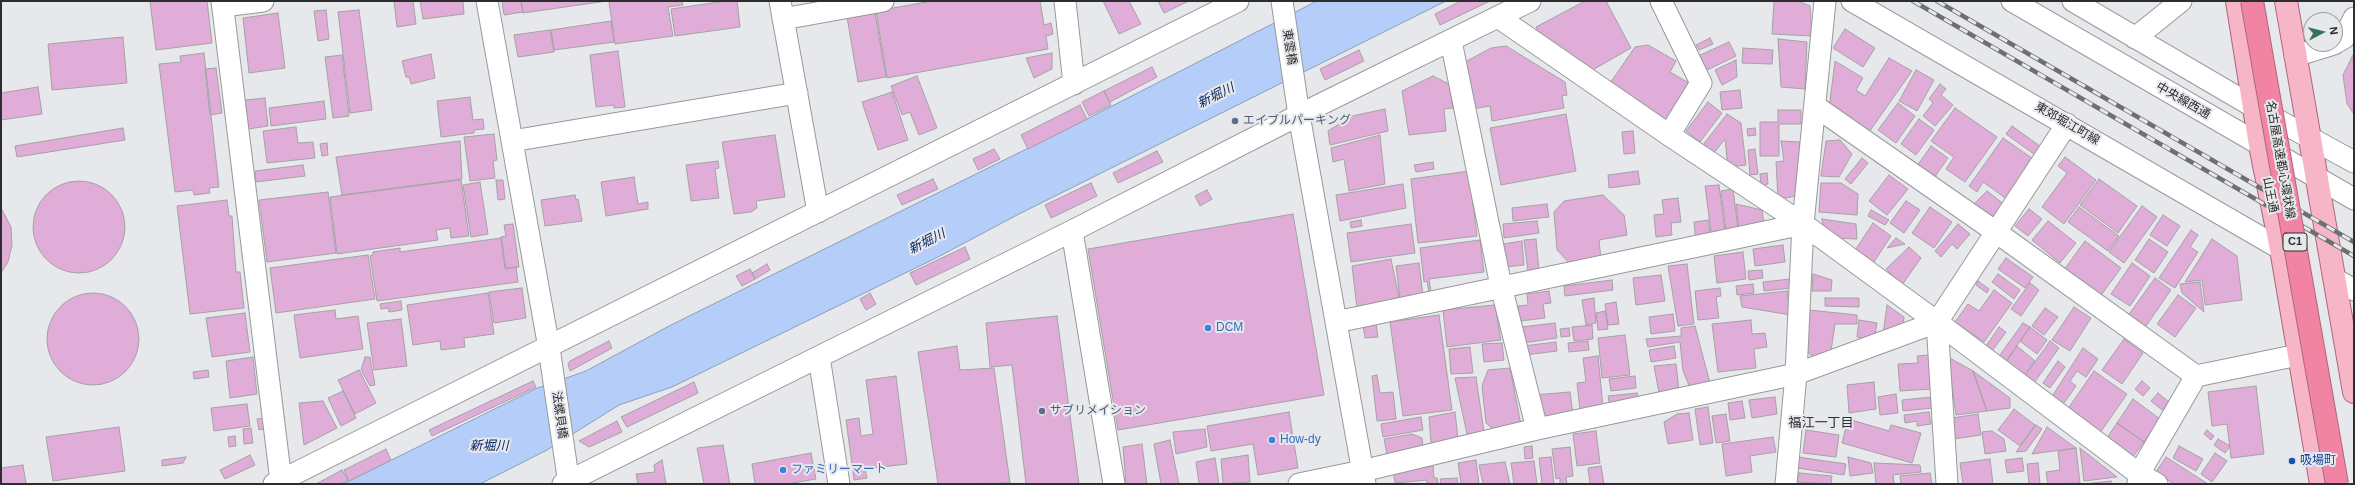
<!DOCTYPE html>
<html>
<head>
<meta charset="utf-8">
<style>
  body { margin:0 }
  #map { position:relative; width:2355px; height:485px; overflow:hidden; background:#e7e8eb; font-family:Helvetica,sans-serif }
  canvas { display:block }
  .frame { position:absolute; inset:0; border:2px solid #2c2d2e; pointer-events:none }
  .north { position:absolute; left:2303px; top:12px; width:40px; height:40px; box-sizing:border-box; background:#e7e8eb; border:1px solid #9c9d9f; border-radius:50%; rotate:83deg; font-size:11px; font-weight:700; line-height:16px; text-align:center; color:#2c2d2e }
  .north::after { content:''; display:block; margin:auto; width:14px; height:18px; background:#39725a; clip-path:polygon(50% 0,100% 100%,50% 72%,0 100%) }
</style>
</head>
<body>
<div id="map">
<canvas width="2355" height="485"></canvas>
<div class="frame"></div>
<div class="north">N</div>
</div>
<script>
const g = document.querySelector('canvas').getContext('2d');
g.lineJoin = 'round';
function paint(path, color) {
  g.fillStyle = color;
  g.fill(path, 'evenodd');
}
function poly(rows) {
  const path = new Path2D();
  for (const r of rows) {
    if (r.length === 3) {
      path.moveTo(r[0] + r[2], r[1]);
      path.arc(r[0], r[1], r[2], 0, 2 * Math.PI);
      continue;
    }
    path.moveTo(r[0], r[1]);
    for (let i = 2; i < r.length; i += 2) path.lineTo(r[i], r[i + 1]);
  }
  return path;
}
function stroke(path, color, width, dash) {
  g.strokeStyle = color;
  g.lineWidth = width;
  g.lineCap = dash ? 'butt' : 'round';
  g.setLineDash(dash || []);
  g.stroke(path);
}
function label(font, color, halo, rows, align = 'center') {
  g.font = font + ' Helvetica,"Noto Sans JP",sans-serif';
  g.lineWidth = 4;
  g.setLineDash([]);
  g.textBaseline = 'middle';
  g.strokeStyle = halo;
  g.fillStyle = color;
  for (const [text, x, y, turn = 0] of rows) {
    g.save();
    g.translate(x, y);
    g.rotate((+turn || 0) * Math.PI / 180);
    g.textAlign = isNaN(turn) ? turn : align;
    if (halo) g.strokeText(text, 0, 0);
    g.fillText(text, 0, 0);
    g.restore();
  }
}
const water = poly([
  [1317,1,1446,1,1019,214,938,257,672,387,619,405,547,450,480,484,343,484,535,389,586,371,669,326,1081,122,1317,1]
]);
paint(water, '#b5cdf9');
stroke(water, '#8c9dbc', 1);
const building = poly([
  [150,1,207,1,212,43,156,50,150,1],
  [394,1,413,1,416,24,397,27,394,1],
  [420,1,463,1,464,14,423,19,420,1],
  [502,1,521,1,523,12,504,15,502,1],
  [521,1,607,1,523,13,521,1],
  [617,1,682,1,683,5,668,7,673,36,615,44,609,2,617,1],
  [725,1,737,1,740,27,675,36,671,9,725,1],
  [932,1,1040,1,1044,25,1051,23,1053,34,1046,36,1048,49,887,78,876,11,932,1],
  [1103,1,1129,1,1141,24,1119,34,1103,1],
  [1158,1,1189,1,1164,13,1158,1],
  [1461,1,1490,1,1440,25,1435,14,1461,1],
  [1585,1,1606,1,1631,48,1589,72,1544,46,1536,27,1585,1],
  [1774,1,1798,1,1810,6,1812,36,1772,34,1774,1],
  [326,10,329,39,318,41,314,11,326,10],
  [359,10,372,110,350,113,338,12,359,10],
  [278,13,285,68,249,73,243,18,278,13],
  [875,13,886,77,858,82,847,17,875,13],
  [611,21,614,42,554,50,551,30,611,21],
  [1845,29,1875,48,1863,67,1833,48,1845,29],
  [550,30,554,52,518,57,514,35,550,30],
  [123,37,127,83,52,90,48,44,123,37],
  [1710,38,1713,44,1699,50,1696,45,1710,38],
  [1778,39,1807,42,1805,89,1781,87,1778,39],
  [1729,42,1736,56,1705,71,1698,56,1729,42],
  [1648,45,1676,61,1670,72,1689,83,1667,121,1608,86,1635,47,1648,45],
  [1506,46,1565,82,1567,95,1562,96,1564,108,1492,121,1490,106,1472,109,1465,62,1491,48,1506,46],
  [1743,48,1773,50,1772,64,1742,63,1743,48],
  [1359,50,1364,61,1325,80,1320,69,1359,50],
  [618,51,625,107,614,108,614,105,596,107,590,55,618,51],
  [204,53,219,187,209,188,210,193,194,195,193,190,175,192,159,64,181,62,180,56,204,53],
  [1052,53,1052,69,1034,78,1026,58,1052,53],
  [2354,53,2354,114,2347,104,2343,75,2354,53],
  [431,54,435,78,411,84,409,77,406,77,402,61,431,54],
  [342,55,349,116,333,118,325,57,342,55],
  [1889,58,1912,71,1867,135,1829,109,1835,61,1863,78,1856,90,1865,96,1889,58],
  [1736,60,1737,77,1722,85,1715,70,1736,60],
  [1152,67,1157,77,1110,102,1104,91,1152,67],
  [216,68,222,113,210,115,205,69,216,68],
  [1916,70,1934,80,1917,111,1899,101,1916,70],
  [917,76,937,128,919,135,910,112,902,115,891,86,917,76],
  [1433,76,1449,84,1453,108,1444,109,1446,131,1409,135,1402,91,1433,76],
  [1940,84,1946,89,1941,95,1953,105,1935,126,1923,116,1933,103,1929,99,1940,84],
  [38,87,42,114,1,120,1,93,38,87],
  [1740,90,1742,108,1722,110,1720,92,1740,90],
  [1104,91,1111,105,1089,116,1082,102,1104,91],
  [892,92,908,140,878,150,862,102,892,92],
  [470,97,473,120,483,119,484,129,474,130,474,133,441,137,437,101,470,97],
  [265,98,268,126,248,129,245,100,265,98],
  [324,101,326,119,271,126,269,108,324,101],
  [1708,102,1722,113,1700,142,1686,131,1708,102],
  [1898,103,1915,116,1896,143,1878,130,1898,103],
  [1080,105,1087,119,1028,149,1021,135,1080,105],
  [1955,108,1997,137,1965,182,1946,169,1954,157,1931,141,1955,108],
  [1385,109,1388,131,1330,145,1328,131,1352,116,1385,109],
  [1778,110,1801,110,1801,124,1779,124,1779,156,1760,156,1760,122,1778,122,1778,110],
  [1566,114,1576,171,1501,185,1490,128,1566,114],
  [1727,114,1741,123,1746,165,1728,167,1725,139,1713,154,1702,146,1727,114],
  [1919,119,1934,130,1916,155,1901,144,1919,119],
  [2012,126,2044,149,2038,157,2006,134,2012,126],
  [296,127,298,143,313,142,315,158,267,163,263,131,296,127],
  [123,128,125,140,17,157,15,146,123,128],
  [1755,128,1756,135,1748,136,1747,129,1755,128],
  [1633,131,1635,153,1624,154,1622,132,1633,131],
  [494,134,497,160,493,161,495,178,470,181,464,137,494,134],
  [775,135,785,197,756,201,757,208,751,212,734,214,722,142,775,135],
  [1380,135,1385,184,1349,191,1344,159,1333,162,1331,148,1380,135],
  [2003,138,2036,161,2008,200,1983,182,1977,192,1969,186,2003,138],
  [1840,140,1852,154,1839,177,1821,176,1826,141,1840,140],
  [460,141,462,179,342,195,336,157,460,141],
  [1781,141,1800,142,1797,196,1778,199,1776,162,1784,161,1781,141],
  [327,143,328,155,322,156,320,144,327,143],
  [1931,146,1948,158,1934,178,1917,166,1931,146],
  [994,149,1000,159,978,170,973,159,994,149],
  [1755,149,1758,174,1750,175,1748,150,1755,149],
  [1157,151,1163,162,1118,183,1113,173,1157,151],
  [2065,157,2096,180,2064,224,2042,207,2067,173,2058,166,2065,157],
  [1862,158,1868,163,1851,184,1845,179,1862,158],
  [718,161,719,168,715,169,719,198,691,201,686,165,718,161],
  [1433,162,1434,169,1416,172,1414,165,1433,162],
  [303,165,305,176,256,182,255,171,303,165],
  [1469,171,1477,236,1418,243,1411,179,1469,171],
  [1638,171,1640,184,1609,188,1608,175,1638,171],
  [1767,173,1768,184,1761,185,1760,174,1767,173],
  [1889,175,1908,189,1887,215,1869,201,1889,175],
  [634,177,638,204,648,202,648,209,606,216,601,182,634,177],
  [933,179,938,189,902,205,897,195,933,179],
  [2099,179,2137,206,2118,233,2080,205,2099,179],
  [461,180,469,236,451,238,450,228,436,230,438,240,337,254,330,197,461,180],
  [496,180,503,180,505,199,498,200,496,180],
  [79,227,46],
  [480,182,488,234,471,237,463,185,480,182],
  [1091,183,1097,196,1051,218,1045,205,1091,183],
  [1821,183,1841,183,1858,194,1857,215,1819,212,1821,183],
  [1403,184,1406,208,1340,221,1336,195,1403,184],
  [1719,185,1726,239,1712,240,1705,186,1719,185],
  [1733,189,1739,237,1727,238,1721,191,1733,189],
  [1207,190,1212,199,1200,206,1195,196,1207,190],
  [1987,191,2005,205,1994,219,1969,209,1987,191],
  [328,192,336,253,267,262,259,200,328,192],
  [575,195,576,200,578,199,582,221,545,226,541,200,575,195],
  [1603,195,1624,215,1627,235,1599,240,1601,260,1570,264,1557,250,1554,212,1564,201,1603,195],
  [1678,198,1681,222,1671,223,1672,235,1656,237,1654,215,1664,214,1662,200,1678,198],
  [227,200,229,216,232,216,236,272,240,272,244,308,190,314,177,206,227,200],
  [1906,201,1920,210,1904,233,1890,223,1906,201],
  [1547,204,1549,217,1513,221,1512,208,1547,204],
  [1736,204,1762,210,1764,224,1739,231,1736,204],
  [2142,206,2157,217,2124,263,2109,252,2142,206],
  [1930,207,1952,222,1934,248,1912,233,1930,207],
  [2079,207,2119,236,2108,251,2068,222,2079,207],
  [1,208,11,227,12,245,8,262,1,273,1,208],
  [2029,209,2042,219,2028,236,2015,226,2029,209],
  [1871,210,1889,220,1885,225,1868,216,1871,210],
  [1293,214,1324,395,1118,430,1088,249,1293,214],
  [2163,215,2180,226,2167,246,2150,235,2163,215],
  [1822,219,1856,224,1857,239,1835,238,1823,227,1822,219],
  [1361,220,1362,226,1351,228,1350,222,1361,220],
  [1708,220,1711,240,1696,242,1694,222,1708,220],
  [1537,221,1539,233,1504,238,1503,224,1537,221],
  [2048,221,2076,243,2060,263,2032,240,2048,221],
  [1873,223,1891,236,1872,265,1854,252,1873,223],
  [513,224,519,267,506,268,501,237,506,236,504,225,513,224],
  [1411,224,1415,253,1351,262,1347,233,1411,224],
  [1958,224,1970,234,1957,249,1952,244,1941,257,1935,251,1958,224],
  [2191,230,2198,235,2190,247,2198,252,2175,288,2159,278,2191,230],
  [501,238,505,269,516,267,518,282,377,301,370,256,373,255,373,252,400,248,400,252,501,238],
  [1896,238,1905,244,1887,248,1896,238],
  [1536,239,1539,271,1528,272,1524,240,1536,239],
  [2149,239,2168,252,2154,273,2135,260,2149,239],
  [2212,239,2237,256,2242,300,2205,305,2202,280,2185,282,2212,239],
  [1480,240,1484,272,1429,279,1431,292,1429,293,1427,281,1424,282,1420,248,1480,240],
  [1522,241,1524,265,1505,267,1503,244,1522,241],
  [2085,241,2121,268,2099,298,2063,271,2085,241],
  [1783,245,1785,262,1755,266,1753,249,1783,245],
  [965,247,970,259,916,285,910,273,965,247],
  [1909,247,1921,258,1902,285,1886,269,1909,247],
  [1743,252,1746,279,1717,283,1714,256,1743,252],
  [368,255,375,299,276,313,270,268,368,255],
  [2006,258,2033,277,2025,288,1998,269,2006,258],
  [1391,259,1400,302,1357,308,1352,266,1391,259],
  [1419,263,1423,296,1400,299,1396,266,1419,263],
  [2132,263,2150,276,2130,306,2111,294,2132,263],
  [767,264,770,270,755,279,752,273,767,264],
  [1687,264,1694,324,1678,326,1668,266,1687,264],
  [750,269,755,279,742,286,736,276,750,269],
  [1762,270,1763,278,1749,280,1748,271,1762,270],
  [1813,274,1832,280,1831,291,1812,291,1813,274],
  [1998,274,2020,290,2014,299,1992,282,1998,274],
  [1661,275,1665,301,1636,305,1633,278,1661,275],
  [2155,278,2171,290,2144,329,2127,317,2155,278],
  [1790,279,1791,288,1764,291,1763,282,1790,279],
  [1612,280,1613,290,1565,296,1564,286,1612,280],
  [1978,281,1989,289,1987,293,1976,285,1978,281],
  [2200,282,2204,312,2182,293,2180,284,2200,282],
  [2030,283,2039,290,2021,316,2011,309,2030,283],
  [1753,284,1754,293,1737,295,1736,286,1753,284],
  [522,288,526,318,494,323,489,292,522,288],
  [1720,288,1721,296,1716,297,1719,318,1698,320,1695,291,1720,288],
  [1994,290,2012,303,1984,342,1955,322,1968,304,1979,311,1994,290],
  [1549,291,1551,303,1543,304,1545,318,1520,321,1518,306,1528,305,1527,294,1549,291],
  [1787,291,1791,315,1742,307,1740,296,1787,291],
  [488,293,494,334,464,338,465,347,441,350,440,341,413,345,407,305,488,293],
  [870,293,876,304,866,310,860,299,870,293],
  [93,339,46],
  [2178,295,2196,308,2175,337,2157,324,2178,295],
  [1594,298,1596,323,1586,325,1582,300,1594,298],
  [1825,298,1859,298,1859,307,1825,306,1825,298],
  [401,301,402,310,389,312,388,308,381,309,380,304,401,301],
  [1616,302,1619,324,1608,325,1605,304,1616,302],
  [1495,305,1501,340,1447,347,1443,310,1495,305],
  [1887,305,1904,317,1902,333,1883,334,1887,305],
  [2074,307,2091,318,2070,351,2052,340,2074,307],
  [2045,308,2058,317,2044,335,2032,326,2045,308],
  [335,310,336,319,358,316,363,349,300,358,294,315,335,310],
  [1809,310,1857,315,1857,324,1835,324,1830,358,1820,362,1806,351,1809,310],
  [1605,311,1608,329,1598,330,1596,313,1605,311],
  [245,313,250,352,212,357,206,318,245,313],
  [1673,314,1675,331,1651,334,1649,317,1673,314],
  [1439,315,1452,410,1403,416,1390,322,1439,315],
  [1057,316,1079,484,1026,484,1012,365,990,367,986,323,1057,316],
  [401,319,407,366,374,370,367,323,401,319],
  [1751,320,1752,334,1765,333,1767,347,1754,349,1756,368,1718,372,1712,324,1751,320],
  [1859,320,1877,323,1874,340,1857,337,1859,320],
  [1555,323,1557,338,1523,343,1521,327,1555,323],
  [2023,323,2030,327,2004,364,1997,359,2023,323],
  [1376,324,1378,337,1365,338,1363,325,1376,324],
  [1592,325,1593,339,1574,341,1572,327,1592,325],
  [1695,326,1711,387,1691,390,1683,371,1680,342,1648,347,1646,339,1681,336,1681,328,1695,326],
  [1999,327,2006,332,1992,351,1986,346,1999,327],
  [2030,327,2047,340,2037,354,2020,341,2030,327],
  [1569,328,1570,336,1561,337,1560,329,1569,328],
  [1625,335,1630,375,1602,378,1598,338,1625,335],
  [2124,339,2143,353,2122,384,2102,370,2124,339],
  [609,341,612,348,570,371,568,364,570,361,609,341],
  [1588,341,1589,350,1569,352,1568,343,1588,341],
  [2050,341,2059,348,2034,383,2025,376,2050,341],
  [1556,342,1557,351,1525,355,1523,346,1556,342],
  [1502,343,1504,360,1484,362,1482,344,1502,343],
  [957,346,960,370,994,368,1010,483,938,484,918,352,957,346],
  [1674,346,1676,358,1651,362,1649,350,1674,346],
  [2017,346,2035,361,2024,375,2006,362,2017,346],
  [1470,347,1473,373,1451,374,1449,349,1470,347],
  [2083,348,2098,359,2086,377,2077,371,2070,381,2076,386,2062,406,2051,398,2083,348],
  [1929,355,1932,389,1900,391,1898,364,1918,363,1917,356,1929,355],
  [1598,356,1603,407,1580,410,1577,383,1586,382,1583,358,1598,356],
  [253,357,257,394,230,398,226,361,253,357],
  [365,357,370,357,375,385,370,386,361,370,365,357],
  [1948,357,1973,371,1987,411,1956,415,1948,357],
  [2058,361,2065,367,2050,388,2043,383,2058,361],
  [1676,364,1679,391,1659,393,1654,366,1676,364],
  [1510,368,1521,425,1494,430,1486,423,1482,386,1488,370,1510,368],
  [208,370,209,377,194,379,193,372,208,370],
  [359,370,376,403,355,414,338,380,359,370],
  [1973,371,2010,398,2010,408,1987,411,1973,371],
  [2094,371,2127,394,2100,433,2067,410,2094,371],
  [1377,375,1380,393,1393,392,1396,419,1377,421,1372,376,1377,375],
  [896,376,907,464,865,469,867,478,854,480,846,420,859,418,861,436,873,434,866,380,896,376],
  [1635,376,1636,388,1611,391,1609,379,1635,376],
  [1476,377,1484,432,1467,434,1455,378,1476,377],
  [533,381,536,387,432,436,429,430,533,381],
  [2142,381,2150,388,2143,396,2135,389,2142,381],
  [694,382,698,393,627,427,621,417,694,382],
  [1874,382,1876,409,1849,413,1847,385,1874,382],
  [2256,386,2264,454,2231,458,2227,424,2212,426,2208,392,2256,386],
  [343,391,356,418,341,426,328,398,343,391],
  [1570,392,1573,414,1541,417,1533,395,1570,392],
  [1637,393,1638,404,1610,407,1608,396,1637,393],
  [2158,393,2169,402,2162,410,2151,401,2158,393],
  [1896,394,1898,413,1880,415,1878,397,1896,394],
  [1775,397,1777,414,1752,418,1749,400,1775,397],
  [1932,397,1933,408,1903,411,1902,400,1932,397],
  [2133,399,2160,419,2144,442,2117,423,2133,399],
  [323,401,337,428,304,445,299,403,323,401],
  [1742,401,1745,418,1730,420,1728,403,1742,401],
  [247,404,250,426,214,431,211,408,247,404],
  [1708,407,1713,443,1700,445,1695,409,1708,407],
  [2014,409,2035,425,2020,446,1998,430,2014,409],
  [1289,412,1298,468,1258,475,1253,444,1211,451,1207,426,1289,412],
  [1455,412,1458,439,1431,443,1429,417,1455,412],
  [1929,412,1931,424,1917,426,1917,421,1905,423,1904,415,1929,412],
  [1689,413,1693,440,1668,444,1664,422,1677,414,1689,413],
  [1726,414,1730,441,1716,443,1712,416,1726,414],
  [1978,414,1981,435,1954,439,1952,418,1978,414],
  [1421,417,1423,430,1383,437,1381,424,1421,417],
  [263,418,264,429,259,430,257,419,263,418],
  [1848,419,1889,431,1891,425,1921,433,1912,463,1842,443,1848,419],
  [617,421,622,432,589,447,579,441,617,421],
  [2117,423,2144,442,2132,458,2106,439,2117,423],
  [2036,425,2042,429,2026,451,2016,452,2036,425],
  [119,427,125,471,53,481,46,437,119,427],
  [2047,427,2076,448,2032,454,2047,427],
  [251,428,253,443,244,444,243,429,251,428],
  [1205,429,1207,447,1176,454,1173,432,1205,429],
  [1806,430,1839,435,1836,457,1803,453,1806,430],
  [2207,430,2214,436,2211,440,2204,434,2207,430],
  [1596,431,1600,463,1577,466,1573,434,1596,431],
  [1992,431,2004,439,2006,451,1985,454,1982,432,1992,431],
  [1412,434,1422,438,1423,449,1387,455,1384,439,1412,434],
  [235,436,236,446,229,447,228,437,235,436],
  [1773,437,1776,452,1750,456,1752,472,1726,476,1722,444,1773,437],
  [2218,439,2230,446,2225,453,2214,445,2218,439],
  [1170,440,1179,484,1161,484,1154,444,1170,440],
  [1142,444,1147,484,1126,484,1123,447,1142,444],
  [723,445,730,484,704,484,697,448,723,445],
  [1532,446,1533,458,1525,459,1524,447,1532,446],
  [2179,446,2203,459,2196,471,2173,458,2179,446],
  [1570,447,1573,476,1566,477,1567,484,1560,484,1560,478,1556,479,1552,449,1570,447],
  [2076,448,2080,483,2048,484,2046,472,2060,470,2058,451,2076,448],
  [2080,448,2117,477,2084,481,2080,448],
  [386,449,391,460,349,481,344,470,386,449],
  [811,453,816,479,787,484,755,484,752,464,811,453],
  [2215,453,2227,461,2212,482,2201,474,2215,453],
  [250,455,255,465,225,479,220,470,250,455],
  [1248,455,1250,482,1223,484,1221,459,1248,455],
  [186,457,183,463,162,466,162,460,186,457],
  [1551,457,1554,484,1542,484,1539,458,1551,457],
  [1798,457,1846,464,1844,475,1797,468,1798,457],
  [1848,457,1871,463,1873,473,1850,476,1848,457],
  [2166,457,2208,484,2174,484,2156,472,2166,457],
  [1215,458,1219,484,1199,484,1196,462,1215,458],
  [2022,458,2024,471,2007,473,2005,460,2022,458],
  [1990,459,1993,484,1963,484,1960,463,1990,459],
  [662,460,666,484,638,484,636,474,655,472,654,465,662,460],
  [1476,460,1479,484,1461,484,1458,463,1476,460],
  [1534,461,1537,484,1514,484,1511,463,1534,461],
  [1505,462,1510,484,1483,484,1479,465,1505,462],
  [1874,463,1920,465,1921,472,1893,475,1894,484,1876,484,1874,463],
  [2038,463,2040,484,2029,484,2027,464,2038,463],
  [23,465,26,484,1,484,1,468,23,465],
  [1433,466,1434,478,1437,478,1438,484,1427,484,1427,480,1395,483,1393,471,1433,466],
  [1601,466,1604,484,1590,484,1588,468,1601,466],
  [342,470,348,480,341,484,316,484,342,470],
  [1799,473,1832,476,1831,484,1797,482,1799,473],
  [1930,473,1932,484,1901,484,1900,476,1930,473],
  [1457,478,1458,484,1441,484,1440,479,1457,478],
  [2111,481,2111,484,2084,484,2111,481]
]);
paint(building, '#e0add9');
stroke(building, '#a4a2a4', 1);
const minor = poly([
  [222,1,281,481],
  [487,1,549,348,569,484],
  [780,1,818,212],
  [1065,1,1074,84],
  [1282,1,1299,115,1365,484],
  [1661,1,1701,83,1669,135],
  [1852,1,2281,249],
  [2012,1,2354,199],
  [2073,1,2254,107,2354,162],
  [223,6,263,1],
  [1498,17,1669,135,1803,224,1937,322,2139,474,2157,484],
  [783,19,883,1],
  [2135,38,2181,1],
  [1451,41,1501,286,1537,429],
  [2335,43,2344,38,2354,18],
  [2295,56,2334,44],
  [1815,106,1996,232,2196,376],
  [512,141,797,93],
  [1072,231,1114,484],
  [2335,279,2354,290],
  [1336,322,1803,224],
  [819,357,839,484],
  [274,484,1238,1],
  [563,484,1072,231,1299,115,1530,1],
  [1299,484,1362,471,1537,429,1796,374,1937,322],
  [1786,484,1796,374,1803,224,1825,1],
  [1947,484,1937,322,2067,124],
  [2138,484,2139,474,2196,376,2298,355]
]);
const major = poly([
  [2237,1,2260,145,2281,249,2321,484],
  [2286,1,2354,392]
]);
stroke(minor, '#98999b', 23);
stroke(major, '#ac667a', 24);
stroke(minor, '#fff', 21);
stroke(major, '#f7b5c8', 22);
const rail = poly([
  [1913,1,2354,256],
  [1937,1,2354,242]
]);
stroke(rail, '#6e6f71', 4.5);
stroke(rail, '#e7e8eb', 3, [9]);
const highwayBridge = poly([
  [2252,1,2337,484]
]);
stroke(highwayBridge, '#ac667a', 24, []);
stroke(highwayBridge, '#f184a3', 22);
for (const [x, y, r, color] of [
  [1235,121,4,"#5c6f8a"],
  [1208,328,4,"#3f7fe0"],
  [1042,411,4,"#5c6f8a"],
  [1272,440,4,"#3f7fe0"],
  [2292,461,4,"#1a4fb4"],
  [783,470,4,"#3f7fe0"]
]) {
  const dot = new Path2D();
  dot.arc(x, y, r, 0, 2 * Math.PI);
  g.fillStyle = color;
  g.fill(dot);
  stroke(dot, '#e7e8eb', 1.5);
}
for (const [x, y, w] of [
  [2295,242,24]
]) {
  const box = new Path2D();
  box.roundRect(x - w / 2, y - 9, w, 18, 3);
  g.fillStyle = '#e7e8eb';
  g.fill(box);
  stroke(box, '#2c2d2e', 1);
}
label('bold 11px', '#2c2d2e', null, [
  ["C1",2295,242]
]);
label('12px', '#2c2d2e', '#e7e8eb', [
  ["東雲橋",1289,47,81],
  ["中央線西通",2183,101,30],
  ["東郊堀江町線",2067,124,30],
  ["名古屋高速都心環状線",2280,160,80],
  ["山王通",2270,195,79],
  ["法螺貝橋",559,415,82]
]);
label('12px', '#4e5e75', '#e7e8eb', [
  ["エイブルパーキング",1243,121],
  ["サブリメイション",1050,411]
], 'left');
label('12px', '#366cbe', '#e7e8eb', [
  ["DCM",1216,328],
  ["How-dy",1280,440],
  ["ファミリーマート",791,470]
], 'left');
label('12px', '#164399', '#e7e8eb', [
  ["吸場町",2300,461]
], 'left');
label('italic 13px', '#0a2966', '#e7e8eb', [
  ["新堀川",1216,96,-27],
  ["新堀川",927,242,-27],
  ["新堀川",489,446]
]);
label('13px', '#2c2d2e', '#e7e8eb', [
  ["福江一丁目",1821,423]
]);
</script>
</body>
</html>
